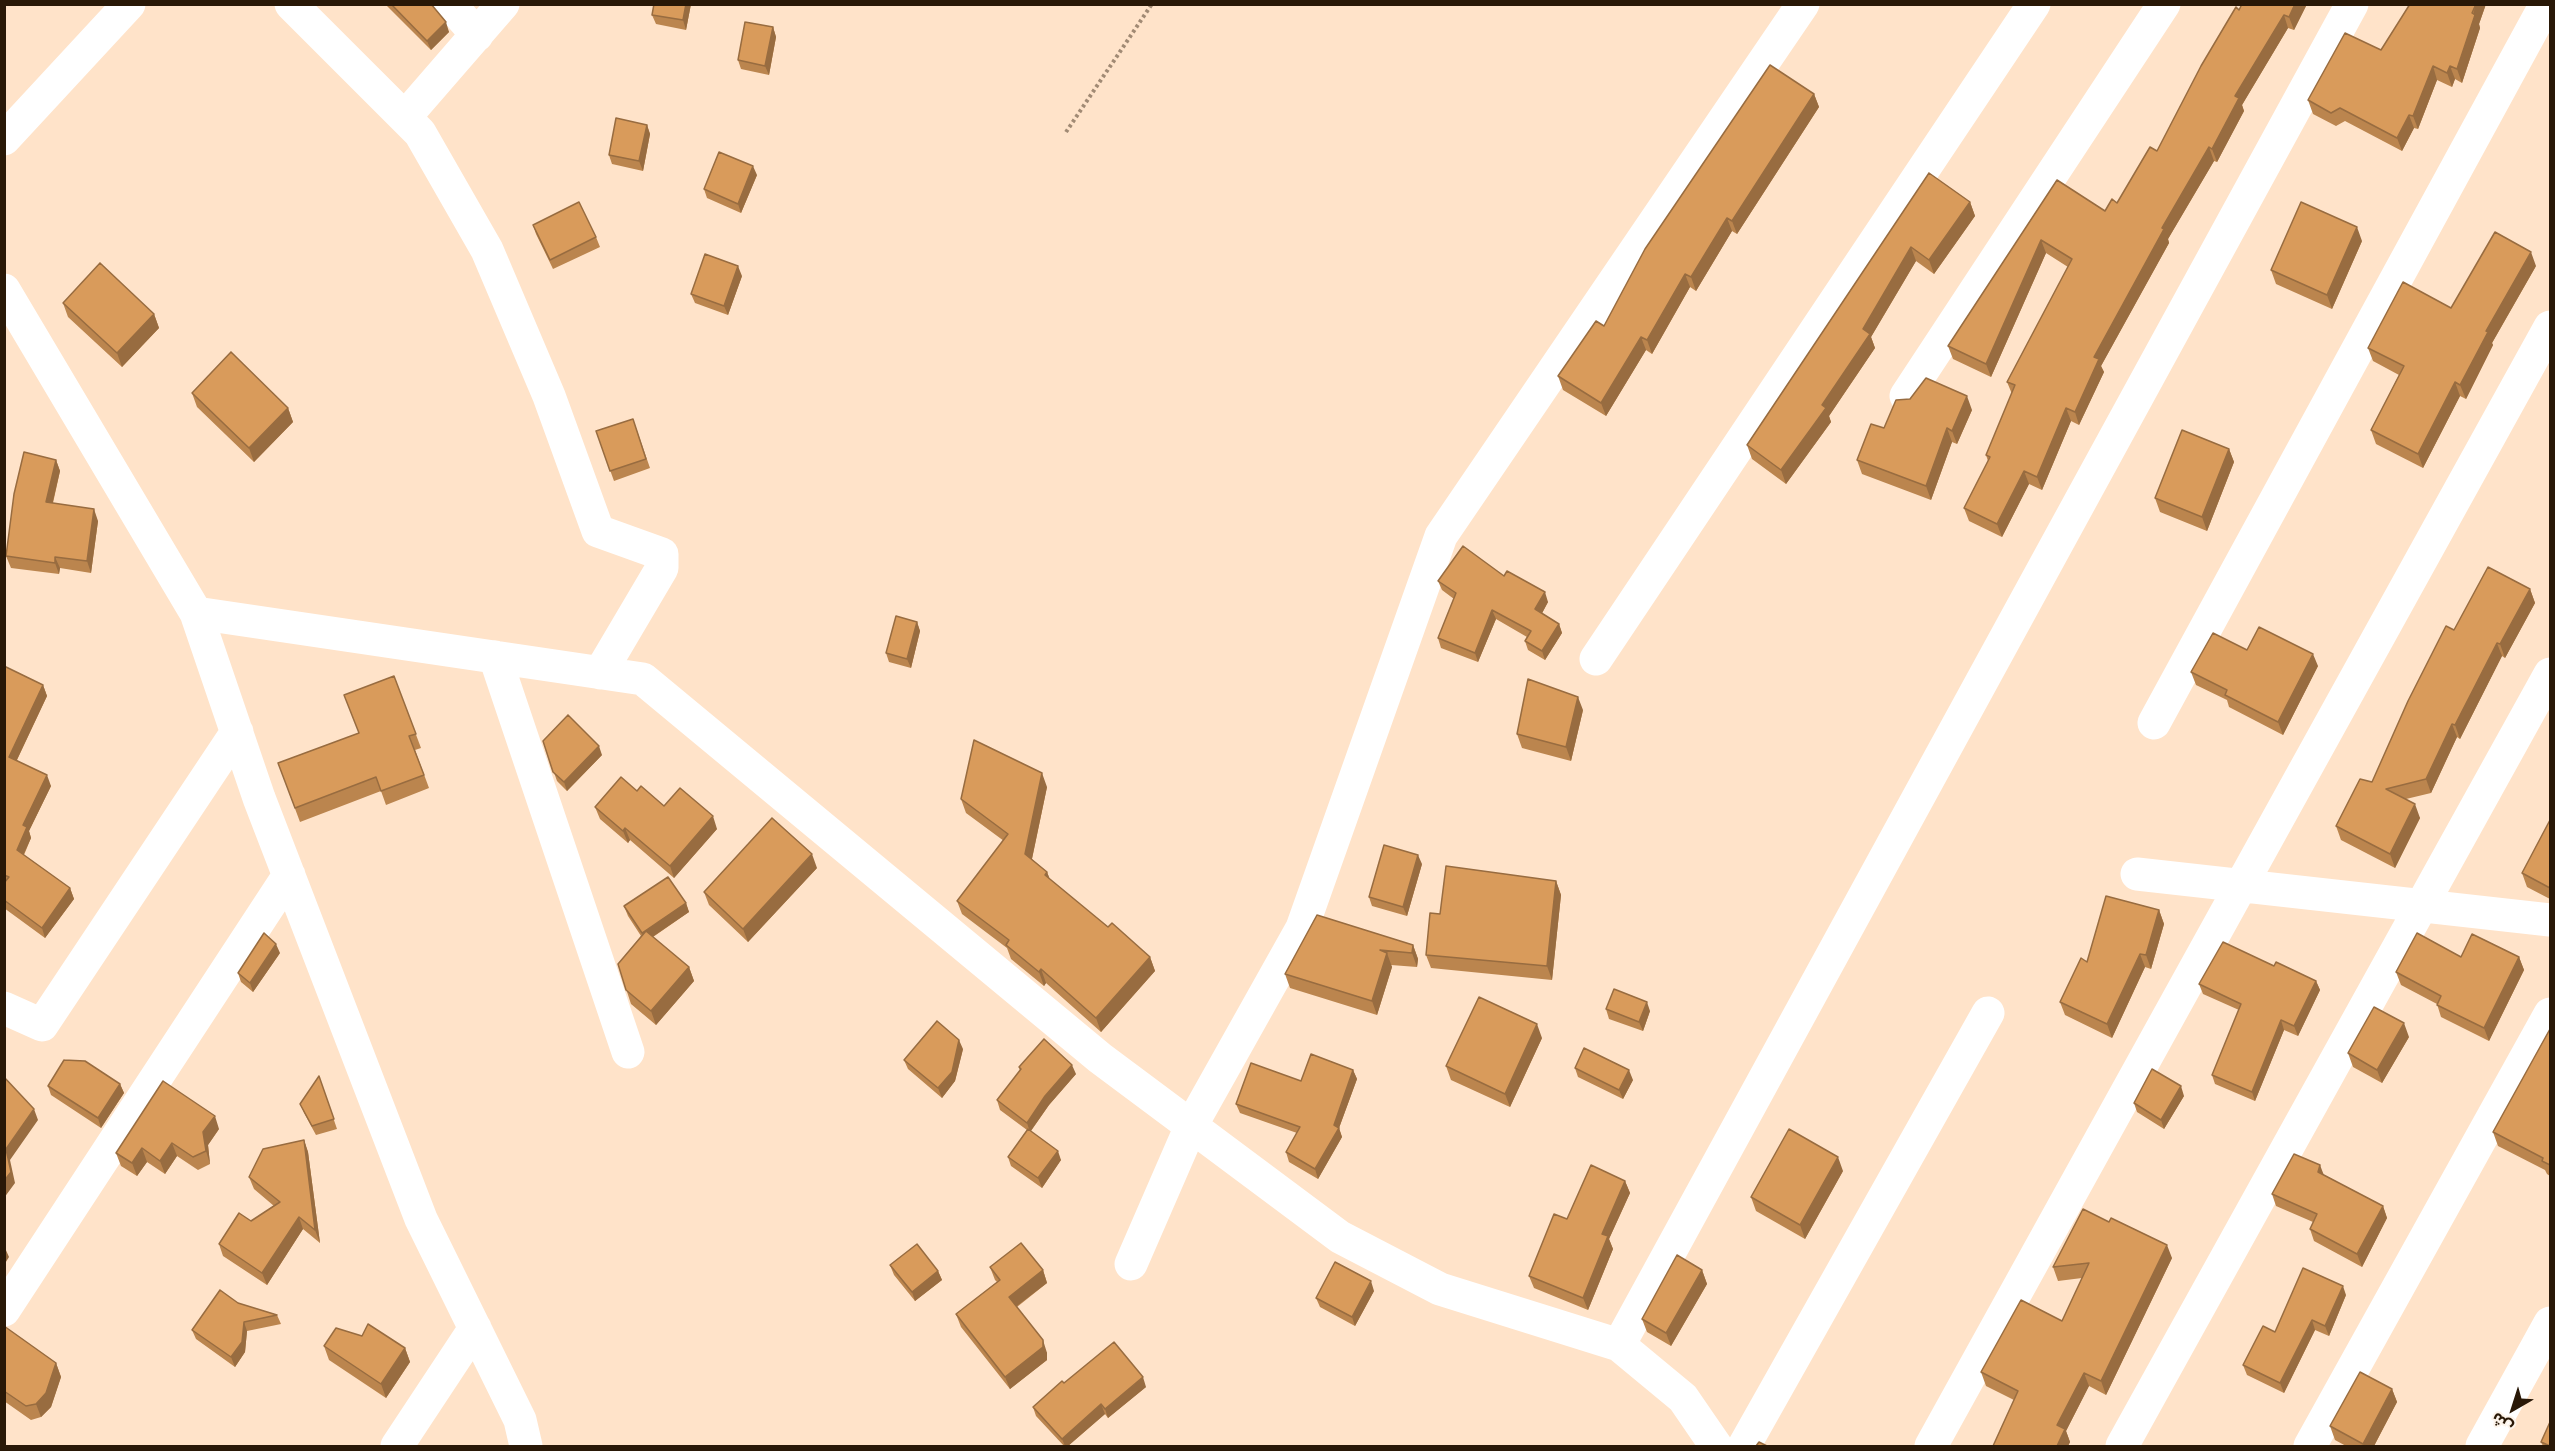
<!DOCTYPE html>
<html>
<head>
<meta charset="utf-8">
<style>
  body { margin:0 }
  #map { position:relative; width:2555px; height:1451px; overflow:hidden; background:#ffe3c9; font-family:"IBM Plex Serif","Noto Sans Arabic",serif }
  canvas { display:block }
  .frame { position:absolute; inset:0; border:6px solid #291807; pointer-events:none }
  .north { position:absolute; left:2483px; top:1379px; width:60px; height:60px; -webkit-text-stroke:4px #fdf4eb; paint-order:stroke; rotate:219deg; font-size:16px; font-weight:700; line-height:24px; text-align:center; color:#291807 }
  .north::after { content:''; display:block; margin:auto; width:21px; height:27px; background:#291807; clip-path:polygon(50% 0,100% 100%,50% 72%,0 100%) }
</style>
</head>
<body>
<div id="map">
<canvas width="2555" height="1451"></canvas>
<div class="frame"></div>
<div class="north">ش</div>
</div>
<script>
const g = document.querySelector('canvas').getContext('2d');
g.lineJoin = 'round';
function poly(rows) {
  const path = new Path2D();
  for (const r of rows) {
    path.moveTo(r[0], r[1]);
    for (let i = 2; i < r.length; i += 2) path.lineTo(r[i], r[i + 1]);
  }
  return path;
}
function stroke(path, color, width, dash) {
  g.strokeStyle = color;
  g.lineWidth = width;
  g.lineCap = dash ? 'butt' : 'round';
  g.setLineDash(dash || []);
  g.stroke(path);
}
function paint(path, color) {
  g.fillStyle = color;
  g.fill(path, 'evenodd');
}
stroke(poly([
  [1066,132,1152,4]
]), '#a18a74', 4, [3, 3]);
stroke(poly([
  [291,4,420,133,487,250,549,396,598,531,662,554,662,568,600,673],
  [450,4,477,35],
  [405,117,503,4],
  [4,139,129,4],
  [4,290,196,613,259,798,421,1219,520,1420,526,1446],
  [1906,396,2164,4],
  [196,613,643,679,1100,1058,1340,1237,1440,1289,1619,1345,1683,1398,1716,1446],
  [495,657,628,1052],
  [1596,659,2034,4],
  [2154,723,2546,4],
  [2137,874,2550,920],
  [4,1008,42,1025,237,732],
  [1131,1264,1191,1126,1302,928,1441,536,1803,4],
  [4,1310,289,875],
  [1619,1345,2352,4],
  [397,1446,475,1328],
  [1744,1446,1988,1013],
  [1931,1446,2550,327],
  [2122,1446,2550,674],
  [2310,1446,2550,1014],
  [2482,1446,2550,1323]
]), '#fff', 33);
paint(poly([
  [385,4,432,4,449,32,431,50],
  [654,4,691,4,686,30,656,24,652,15],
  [2307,4,2294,30,2288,28,2242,105,2244,111,2217,162,2214,161,2168,239,2169,243,2101,366,2104,372,2079,425,2071,421,2042,490,2029,484,2002,537,1969,521,1964,508,1988,461,1986,455,2012,394,2007,382,2068,267,2046,253,1991,377,1953,359,1948,346,2057,180,2105,211,2117,203,2157,151,2239,10],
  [2410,4,2486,4,2479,24,2480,28,2462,83,2455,79,2452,87,2437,80,2418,129,2414,128,2402,151,2345,121,2336,126,2313,114,2308,100,2381,50],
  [773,27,776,37,769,75,741,69,738,60],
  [1814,94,1819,107,1737,234,1732,231,1696,291,1690,287,1652,354,1646,350,1606,416,1563,390,1558,376],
  [647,125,650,134,643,171,612,164,609,155],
  [1929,173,1970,202,1975,216,1934,274,1916,261,1871,337,1875,348,1829,416,1831,422,1786,484,1752,459,1747,445],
  [757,175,741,213,707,198,704,189],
  [533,225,596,237,600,247,553,269,536,234],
  [2362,241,2332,309,2276,284,2271,270],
  [2536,266,2492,343,2493,345,2466,399,2460,396,2423,468,2376,444,2371,430,2399,375,2373,361,2368,348],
  [742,276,728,315,695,303,691,294],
  [63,303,154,314,159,328,122,367,68,317],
  [192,393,288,408,293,422,254,462,197,407],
  [1972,410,1957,444,1952,442,1931,500,1862,474,1857,460,1884,428],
  [633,419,650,468,614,481,596,431],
  [2229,449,2234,462,2207,531,2160,512,2155,498],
  [56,460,60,471,53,503,98,521,91,573,60,568,59,574,11,568,6,556],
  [1504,576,1548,602,1542,613,1559,624,1562,633,1545,660,1528,650,1525,641,1527,637,1496,619,1478,662,1441,648,1438,638,1454,599,1442,590,1438,581],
  [2530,589,2535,603,2505,658,2502,656,2460,739,2457,737,2431,793,2406,799,2420,818,2395,868,2341,840,2336,826,2372,782,2454,630],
  [917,622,920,631,911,668,889,662,886,653],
  [2247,650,2318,666,2283,735,2229,707,2227,700,2196,685,2191,672],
  [4,666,43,685,47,696,17,760,51,786,29,831,31,838,24,855,70,888,74,899,45,938,4,908],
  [394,676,421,748,415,750,429,788,386,805,381,791,300,822,278,763,359,733],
  [1583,710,1571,761,1522,748,1517,734],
  [543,741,602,755,567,791,557,781],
  [1047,787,1032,859,1047,872,1050,880,1108,927,1150,957,1155,971,1101,1032,1046,983,1044,986,1011,959,1007,948,962,914,957,901,1004,841,966,813,961,799],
  [637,791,664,806,717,829,674,878,630,840,628,843,600,819,595,807],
  [2550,820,2550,899,2527,887,2522,873],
  [1422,864,1407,916,1372,906,1369,897],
  [817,868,748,942,709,905,704,892],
  [1556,881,1561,895,1552,980,1431,968,1426,955,1440,914],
  [686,903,689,912,653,937,689,967,694,981,656,1025,631,1004,618,964,641,936,628,916,624,906],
  [2159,910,2164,924,2151,969,2145,967,2112,1038,2065,1015,2060,1002,2087,962],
  [1317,915,1413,945,1418,959,1417,967,1391,965,1392,967,1377,1015,1290,988,1285,974],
  [280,953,253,992,241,982,238,973],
  [2461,957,2519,957,2524,970,2489,1041,2441,1017,2437,1004,2401,985,2396,972],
  [2274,966,2316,981,2320,990,2298,1036,2284,1030,2255,1101,2215,1084,2212,1075,2239,1010,2203,994,2199,984],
  [1606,1009,1650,1011,1643,1031,1609,1019],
  [2550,1029,2550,1176,2547,1174,2545,1170,2498,1146,2493,1132],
  [2409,1037,2382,1083,2353,1067,2348,1053],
  [1542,1038,1510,1107,1451,1080,1446,1066],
  [963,1049,955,1081,942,1098,908,1069,904,1060],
  [1019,1067,1076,1074,1049,1105,1031,1131,1061,1160,1042,1188,1011,1166,1008,1157,1027,1130,1000,1110,997,1100,1020,1071],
  [1575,1068,1633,1080,1623,1099,1578,1077],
  [1353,1070,1357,1079,1339,1128,1342,1137,1318,1179,1289,1162,1286,1152,1297,1133,1240,1113,1236,1104],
  [319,1076,337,1129,316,1135,304,1113,300,1104],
  [120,1084,124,1093,101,1128,51,1095,48,1086],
  [2184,1096,2164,1129,2137,1112,2134,1103],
  [219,1129,208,1145,210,1164,198,1170,177,1156,165,1174,147,1162,137,1176,121,1166,116,1153],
  [304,1140,308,1152,320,1243,303,1229,267,1285,223,1256,219,1244,251,1221,274,1206,254,1189,249,1177],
  [1843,1171,1805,1239,1756,1211,1751,1197],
  [2324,1175,2383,1206,2387,1218,2362,1267,2314,1241,2310,1229,2313,1222,2276,1206,2272,1194],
  [1625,1181,1630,1193,1609,1239,1613,1249,1588,1310,1534,1288,1529,1276,1567,1219],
  [2083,1209,2172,1258,2106,1395,2089,1386,2066,1431,2070,1442,2068,1446,1993,1446,2014,1400,1986,1386,1981,1372,2062,1321,2082,1278,2058,1281,2053,1267],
  [890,1265,938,1271,942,1280,915,1301,894,1275],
  [990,1267,1043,1270,1047,1283,1017,1307,1047,1353,1047,1360,1010,1389,961,1327,956,1314,997,1282,995,1280],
  [1702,1270,1707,1284,1671,1346,1647,1332,1642,1319],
  [1374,1291,1355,1326,1320,1307,1316,1298],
  [2346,1295,2329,1336,2315,1330,2284,1393,2247,1375,2243,1365,2275,1332],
  [238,1303,277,1315,281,1324,247,1331,245,1352,235,1367,196,1339,192,1330],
  [4,1326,56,1363,61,1377,51,1407,41,1417,31,1420,4,1401],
  [324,1346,405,1348,410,1362,386,1398,329,1360],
  [1064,1383,1146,1387,1108,1418,1105,1414,1068,1446,1064,1446,1036,1416,1033,1407],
  [2392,1389,2397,1402,2374,1446,2346,1446,2335,1440,2330,1426],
  [2550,1422,2550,1446,2543,1446,2541,1442]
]), '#bb854e');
paint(poly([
  [686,4,691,4,686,30,683,20],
  [2295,4,2307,4,2294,30,2289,17],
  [2476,4,2486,4,2479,24,2480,28,2462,83,2457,69],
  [2284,15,2288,28,2242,105,2244,111,2217,162,2212,149,2235,96],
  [446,22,449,32,431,50,427,41],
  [773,27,776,37,769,75,765,66],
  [2433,66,2437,80,2418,129,2413,116],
  [2450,66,2455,79,2452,87,2447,73],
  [1814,94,1819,107,1737,234,1732,221],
  [2409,115,2414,128,2402,151,2397,138],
  [647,125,650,134,643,171,639,161],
  [2209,147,2214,161,2168,239,2169,243,2101,366,2104,372,2079,425,2075,412,2094,357,2162,228],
  [753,166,757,175,741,213,738,204],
  [1970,202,1975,216,1934,274,1929,260],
  [1727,218,1732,231,1696,291,1691,277],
  [2357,227,2362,241,2332,309,2327,295],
  [2041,240,2046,253,1991,377,1986,364],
  [1911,247,1916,261,1871,337,1875,348,1829,416,1831,422,1786,484,1781,470,1822,405,1863,329],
  [2531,252,2536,266,2492,343,2493,345,2466,399,2460,385,2486,331],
  [738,266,742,276,728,315,724,306],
  [1685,274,1690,287,1652,354,1647,340],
  [154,314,159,328,122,367,117,353],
  [1641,337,1646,350,1606,416,1601,403],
  [2455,382,2460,396,2423,468,2418,454],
  [1967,396,1972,410,1957,444,1952,431],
  [288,408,293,422,254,462,249,448],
  [2066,408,2071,421,2042,490,2037,477],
  [1947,428,1952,442,1931,500,1926,486],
  [2229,449,2234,462,2207,531,2202,517],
  [56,460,60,471,50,514,46,502],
  [2024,471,2029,484,2002,537,1997,524],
  [94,509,98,521,91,573,87,561],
  [55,557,60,568,59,574,55,563],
  [2530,589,2535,603,2505,658,2500,644],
  [1545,592,1548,602,1539,619,1535,609],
  [1492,610,1496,619,1478,662,1475,653],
  [917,622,920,631,911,668,907,659],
  [1559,624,1562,633,1545,660,1542,651],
  [2497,643,2502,656,2460,739,2455,725],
  [2313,654,2318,666,2283,735,2278,722],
  [43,685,47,696,13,768,9,757],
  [1578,697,1583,710,1571,761,1566,747],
  [2452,724,2457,737,2431,793,2426,779],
  [599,746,602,755,567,791,564,782],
  [1042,773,1047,787,1030,868,1025,854],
  [47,775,51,786,29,831,31,838,21,860,17,850,23,825],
  [2415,804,2420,818,2395,868,2390,854],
  [713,816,717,829,674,878,670,866],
  [625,828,630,840,628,843,623,831],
  [812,854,817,868,748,942,743,929],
  [1418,855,1422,864,1407,916,1403,907],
  [1047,872,1052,885,1045,875],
  [1556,881,1561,895,1552,980,1547,966],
  [70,888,74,899,45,938,42,928],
  [686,903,689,912,645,942,642,933],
  [2159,910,2164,924,2151,969,2146,955],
  [276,944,280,953,253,992,250,983],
  [1413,945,1418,959,1417,967,1412,953],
  [1387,953,1392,967,1377,1015,1372,1001],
  [2140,954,2145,967,2112,1038,2107,1024],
  [1150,957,1155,971,1101,1032,1096,1018],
  [2519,957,2524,970,2489,1041,2484,1028],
  [689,967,694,981,656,1025,651,1011],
  [1041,969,1046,983,1044,986,1039,972],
  [2316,981,2320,990,2298,1036,2294,1026],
  [1647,1002,1650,1011,1643,1031,1639,1022],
  [2281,1020,2284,1030,2255,1101,2252,1092],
  [2404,1023,2409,1037,2382,1083,2377,1070],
  [1537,1024,1542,1038,1510,1107,1505,1094],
  [959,1040,963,1049,955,1081,942,1098,938,1088],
  [1072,1065,1076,1074,1049,1105,1030,1132,1027,1123,1045,1096],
  [1353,1070,1357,1079,1339,1128,1342,1137,1318,1179,1315,1169,1334,1125],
  [1629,1070,1633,1080,1623,1099,1619,1090],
  [120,1084,124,1093,101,1128,98,1118],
  [2181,1086,2184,1096,2164,1129,2161,1120],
  [34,1109,38,1120,10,1160,15,1183,4,1198,6,1149],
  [215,1116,219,1129,208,1145,210,1164,206,1151,203,1132],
  [304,1140,308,1152,320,1243,315,1230],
  [172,1143,177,1156,165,1174,160,1161],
  [142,1148,147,1162,137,1176,132,1163],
  [1058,1151,1061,1160,1042,1188,1038,1178],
  [1838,1157,1843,1171,1805,1239,1800,1225],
  [2320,1165,2325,1178,2318,1172],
  [1625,1181,1630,1193,1609,1239,1613,1249,1588,1310,1583,1298,1602,1234],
  [2383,1206,2387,1218,2362,1267,2357,1254],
  [299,1217,303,1229,267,1285,262,1273],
  [2167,1245,2172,1258,2106,1395,2101,1381],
  [5,1248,9,1257,4,1265,4,1249],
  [1043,1270,1047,1283,1013,1309,1009,1297],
  [1702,1270,1707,1284,1671,1346,1666,1333],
  [938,1271,942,1280,915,1301,912,1292],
  [1371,1281,1374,1291,1355,1326,1352,1317],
  [2343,1286,2346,1295,2329,1336,2325,1326],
  [2312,1320,2315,1330,2284,1393,2280,1383],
  [244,1322,247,1331,245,1352,235,1367,231,1357],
  [1043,1340,1047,1353,1047,1360,1010,1389,1005,1377],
  [405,1348,410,1362,386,1398,381,1384],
  [56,1363,61,1377,51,1407,41,1417,36,1404],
  [2084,1373,2089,1386,2066,1431,2070,1442,2068,1446,2057,1446,2057,1425],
  [1143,1377,1146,1387,1108,1418,1105,1409],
  [2392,1389,2397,1402,2374,1446,2364,1446,2363,1444],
  [1101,1404,1105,1414,1068,1446,1065,1446,1062,1439]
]), '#986c40');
const building = poly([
  [391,4,431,4,446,22,427,41,391,4],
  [654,4,686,4,683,20,652,15,654,4],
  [2242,4,2295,4,2289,17,2284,15,2235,96,2239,98,2212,149,2209,147,2162,228,2164,229,2094,357,2099,359,2075,412,2066,408,2037,477,2024,471,1997,524,1964,508,1990,457,1986,455,2015,385,2007,382,2072,259,2041,240,1986,364,1948,346,2057,180,2105,211,2112,199,2117,203,2150,147,2157,151,2201,66,2236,7,2239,10,2242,4],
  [2410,4,2476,4,2472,13,2475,15,2457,69,2450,66,2447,73,2433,66,2413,116,2409,115,2397,138,2340,108,2331,113,2308,100,2345,33,2381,50,2410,4],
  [745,22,773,27,765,66,738,60,745,22],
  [1770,65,1814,94,1732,221,1727,218,1691,277,1685,274,1647,340,1641,337,1601,403,1558,376,1596,321,1604,326,1645,249,1770,65],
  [616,118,647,125,639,161,609,155,616,118],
  [719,152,753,166,738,204,704,189,719,152],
  [1929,173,1970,202,1929,260,1911,247,1863,329,1870,334,1822,405,1826,408,1781,470,1747,445,1929,173],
  [579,202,596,237,550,260,533,225,579,202],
  [2301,202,2357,227,2327,295,2271,270,2301,202],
  [2495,232,2531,252,2486,331,2488,332,2460,385,2455,382,2418,454,2371,430,2404,366,2368,348,2403,282,2451,308,2495,232],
  [705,254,738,266,724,306,691,294,705,254],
  [100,263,154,314,117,353,63,303,100,263],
  [231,352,288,408,249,448,192,393,231,352],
  [1926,378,1967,396,1952,431,1947,428,1926,486,1857,460,1871,424,1884,428,1896,400,1910,399,1926,378],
  [633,419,646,459,610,471,596,431,633,419],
  [2182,430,2229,449,2202,517,2155,498,2182,430],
  [24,452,56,460,46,502,94,509,87,561,55,557,55,563,6,556,14,494,24,452],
  [1463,546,1504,576,1507,571,1545,592,1535,609,1559,624,1542,651,1525,641,1531,631,1492,610,1475,653,1438,638,1456,593,1438,581,1463,546],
  [2488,567,2530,589,2500,644,2497,643,2455,725,2452,724,2426,779,2386,789,2415,804,2390,854,2336,826,2360,779,2372,782,2408,701,2446,626,2454,630,2488,567],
  [896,616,917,622,907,659,886,653,896,616],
  [2259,627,2313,654,2278,722,2225,695,2227,690,2191,672,2213,633,2247,650,2259,627],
  [4,666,43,685,9,757,47,775,23,825,27,827,17,850,70,888,42,928,4,900,4,883,9,877,4,875,4,666],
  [394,676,416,734,409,736,424,775,381,791,376,777,295,808,278,763,359,733,344,695,394,676],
  [1528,679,1578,697,1566,747,1517,734,1528,679],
  [568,715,599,746,564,782,553,772,543,741,568,715],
  [974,740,1042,773,1025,854,1047,872,1045,875,1108,927,1112,923,1150,957,1096,1018,1041,969,1039,972,1006,945,1009,940,957,901,1008,834,961,799,974,740],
  [621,777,637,791,641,786,664,806,680,788,713,816,670,866,625,828,623,831,595,807,621,777],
  [772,818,812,854,743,929,704,892,772,818],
  [2550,820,2550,888,2522,873,2550,820],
  [1384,845,1418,855,1403,907,1369,897,1384,845],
  [1446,866,1556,881,1547,966,1426,955,1430,913,1440,914,1446,866],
  [668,877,686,903,642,933,624,906,668,877],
  [2106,896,2159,910,2146,955,2140,954,2107,1024,2060,1002,2081,958,2087,962,2106,896],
  [1317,915,1413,945,1412,953,1380,950,1387,953,1372,1001,1285,974,1317,915],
  [646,931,689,967,651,1011,626,990,618,964,646,931],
  [264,933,276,944,250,983,238,973,264,933],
  [2417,933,2461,957,2472,934,2519,957,2484,1028,2437,1005,2441,996,2396,972,2417,933],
  [2223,942,2274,966,2276,962,2316,981,2294,1026,2281,1020,2252,1092,2212,1075,2241,1004,2199,984,2223,942],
  [1614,989,1647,1002,1639,1022,1606,1009,1614,989],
  [1479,997,1537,1024,1505,1094,1446,1066,1479,997],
  [2374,1007,2404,1023,2377,1070,2348,1053,2374,1007],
  [937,1021,959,1040,952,1072,938,1088,904,1060,937,1021],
  [2550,1029,2550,1165,2542,1161,2543,1158,2493,1132,2550,1029],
  [1044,1039,1072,1065,1045,1096,1027,1123,997,1100,1021,1069,1019,1067,1044,1039],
  [1584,1048,1629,1070,1619,1090,1575,1068,1584,1048],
  [1311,1054,1353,1070,1334,1125,1339,1128,1315,1169,1286,1152,1300,1127,1236,1104,1251,1063,1301,1081,1311,1054],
  [64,1060,85,1061,120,1084,98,1118,48,1086,64,1060],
  [2152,1069,2181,1086,2161,1120,2134,1103,2152,1069],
  [319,1076,334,1119,312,1126,300,1104,319,1076],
  [4,1077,34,1109,6,1149,11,1172,4,1181,4,1077],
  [163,1081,215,1116,203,1132,206,1151,193,1157,172,1143,160,1161,142,1148,132,1163,116,1153,163,1081],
  [1028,1129,1058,1151,1038,1178,1008,1157,1028,1129],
  [1789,1129,1838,1157,1800,1225,1751,1197,1789,1129],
  [304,1140,315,1230,299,1217,262,1273,219,1244,239,1213,251,1221,280,1202,249,1177,263,1149,304,1140],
  [2294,1154,2320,1165,2318,1172,2383,1206,2357,1254,2310,1229,2317,1214,2272,1194,2294,1154],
  [1591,1165,1625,1181,1602,1234,1608,1236,1583,1298,1529,1276,1554,1214,1567,1219,1591,1165],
  [2083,1209,2109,1222,2111,1218,2167,1245,2101,1381,2084,1373,2057,1425,2065,1429,2057,1446,1993,1446,2018,1391,1981,1372,2021,1300,2062,1321,2089,1263,2053,1267,2083,1209],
  [1021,1243,1043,1270,1009,1297,1043,1340,1043,1347,1005,1377,956,1314,1000,1280,990,1267,1021,1243],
  [917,1244,938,1271,912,1292,890,1265,917,1244],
  [1677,1255,1702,1270,1666,1333,1642,1319,1677,1255],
  [1335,1262,1371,1281,1352,1317,1316,1298,1335,1262],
  [2303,1268,2343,1286,2325,1326,2312,1320,2280,1383,2243,1365,2263,1326,2275,1332,2303,1268],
  [220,1290,238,1303,277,1315,244,1322,242,1342,231,1357,192,1330,220,1290],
  [368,1324,405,1348,381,1384,324,1346,336,1328,362,1336,368,1324],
  [4,1326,56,1363,46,1393,36,1404,26,1406,4,1391,4,1326],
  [1114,1342,1143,1377,1105,1409,1101,1404,1062,1439,1033,1407,1062,1381,1064,1383,1114,1342],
  [2360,1372,2392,1389,2363,1444,2330,1426,2360,1372],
  [2550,1422,2550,1446,2541,1442,2550,1422],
  [1759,1442,1767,1446,1756,1446,1759,1442]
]);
paint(building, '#d99b5b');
stroke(building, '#986c40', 1.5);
</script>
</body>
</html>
